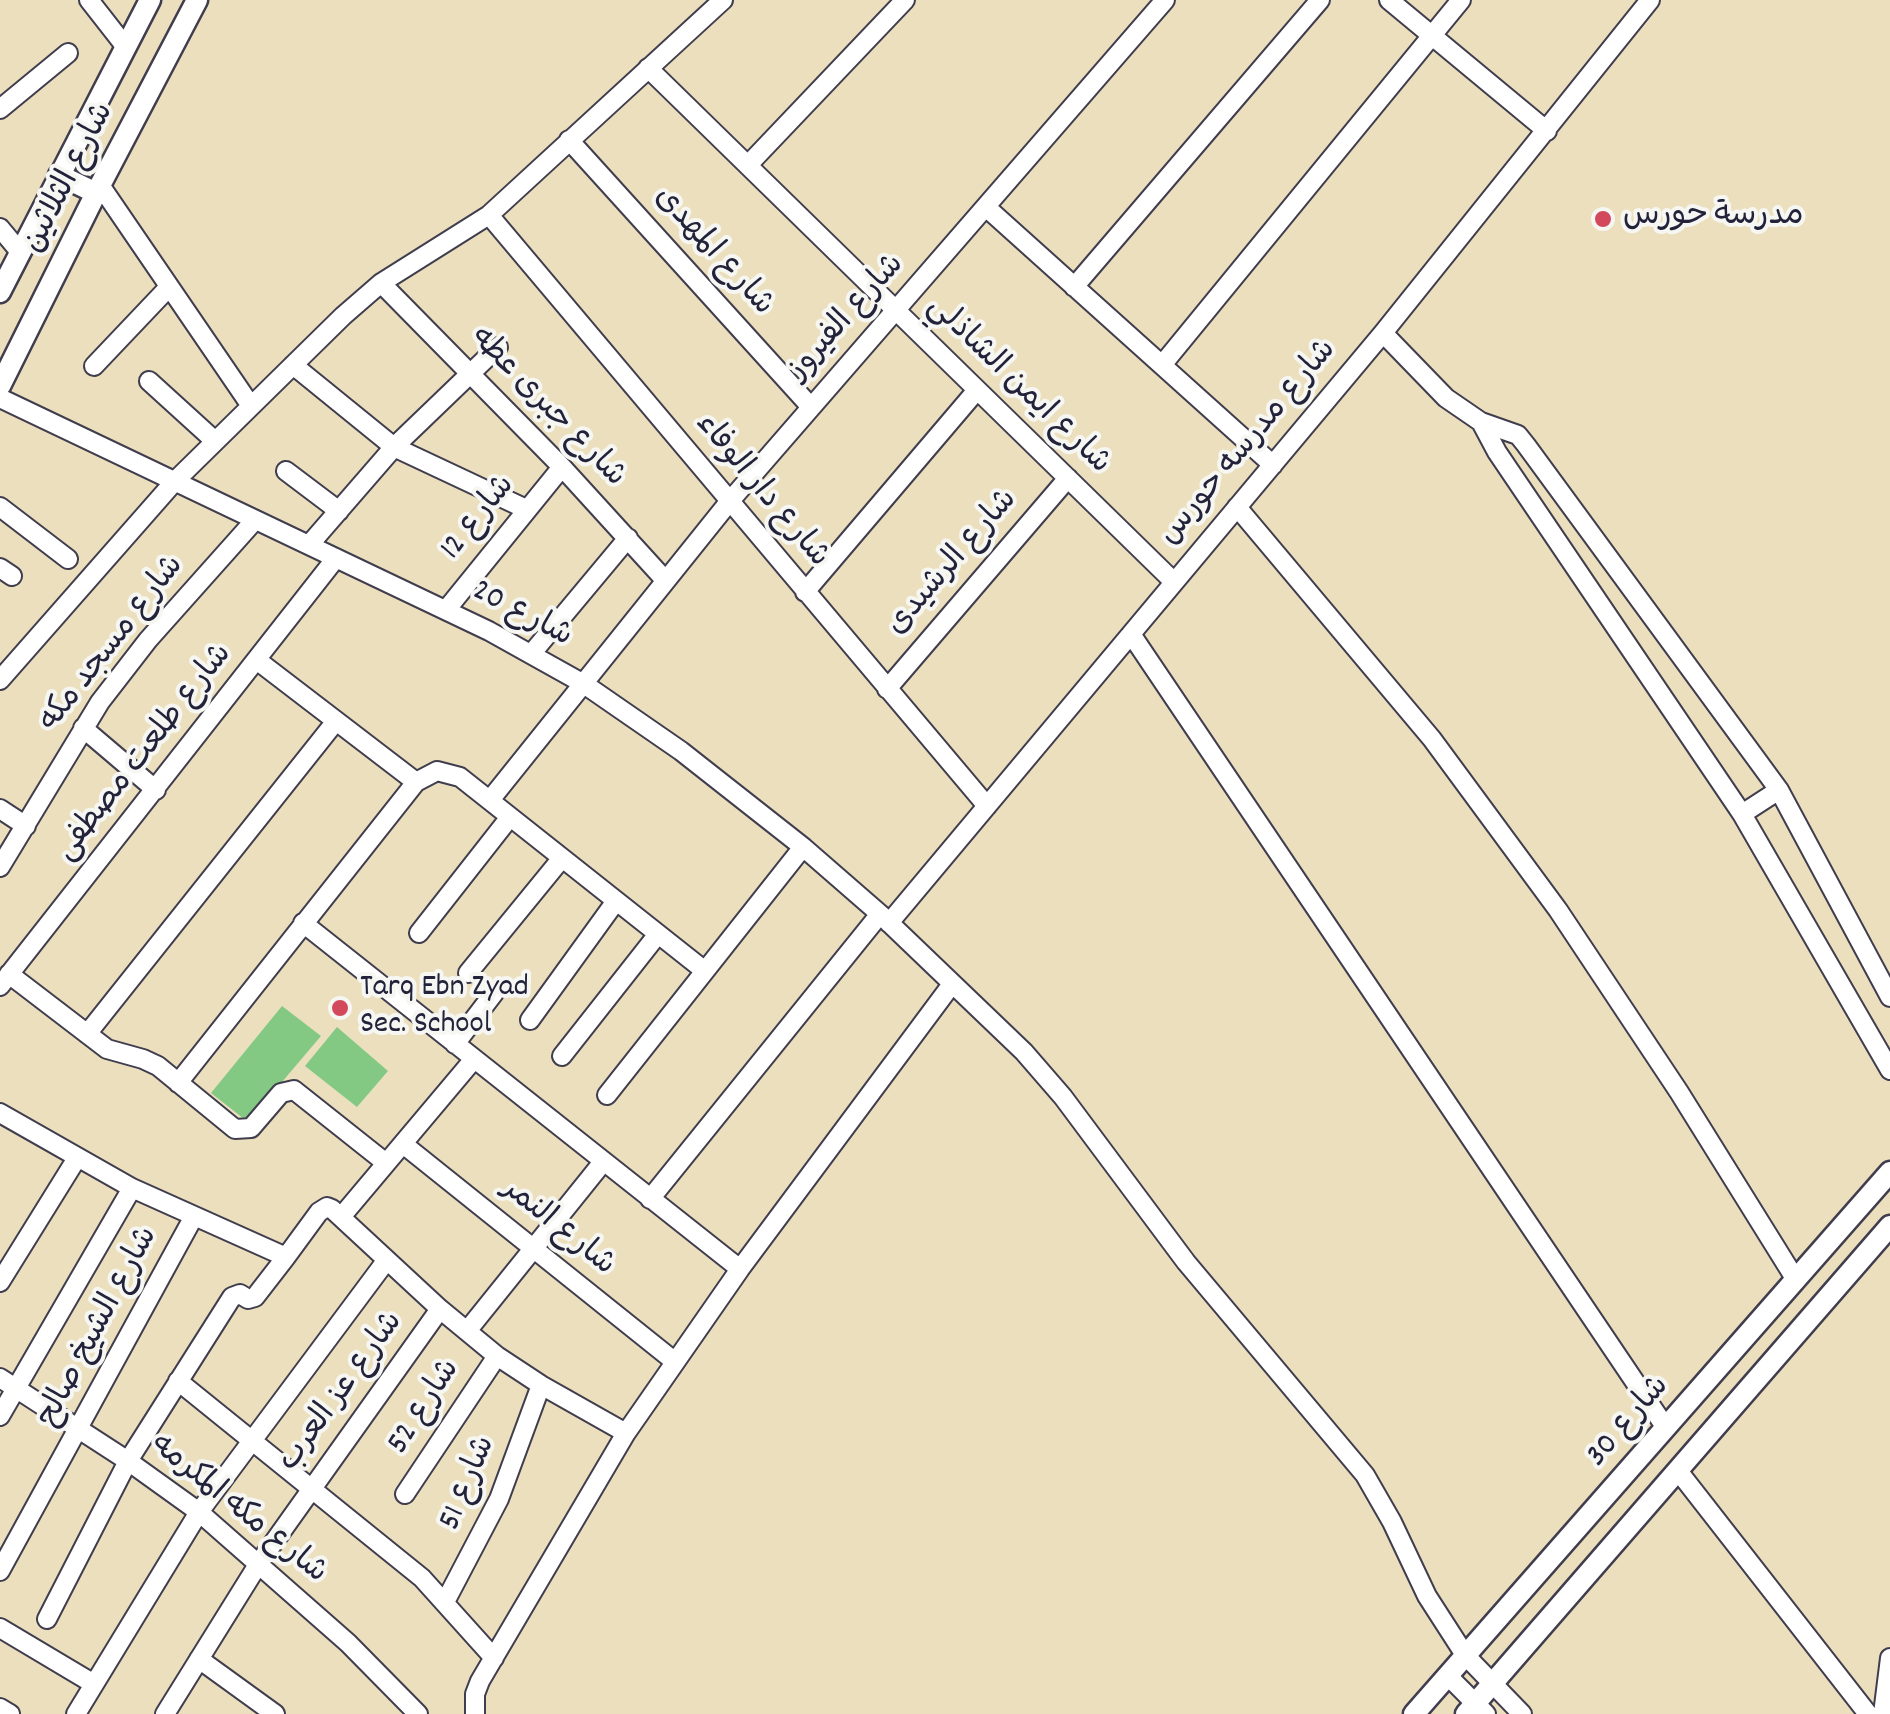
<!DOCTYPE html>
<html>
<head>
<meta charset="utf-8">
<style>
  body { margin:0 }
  canvas { display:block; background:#ecdfbd }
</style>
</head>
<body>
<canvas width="1890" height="1714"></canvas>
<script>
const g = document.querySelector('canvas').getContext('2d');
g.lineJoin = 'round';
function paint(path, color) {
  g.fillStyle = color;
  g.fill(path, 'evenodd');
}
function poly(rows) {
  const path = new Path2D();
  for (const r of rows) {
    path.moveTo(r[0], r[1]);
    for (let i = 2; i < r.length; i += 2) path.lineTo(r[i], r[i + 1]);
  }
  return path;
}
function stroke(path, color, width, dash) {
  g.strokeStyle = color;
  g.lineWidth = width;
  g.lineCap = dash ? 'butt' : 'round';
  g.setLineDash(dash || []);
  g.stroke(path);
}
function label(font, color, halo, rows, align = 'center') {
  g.font = font + ' Dekko,"Playpen Sans Arabic",sans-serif';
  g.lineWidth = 8;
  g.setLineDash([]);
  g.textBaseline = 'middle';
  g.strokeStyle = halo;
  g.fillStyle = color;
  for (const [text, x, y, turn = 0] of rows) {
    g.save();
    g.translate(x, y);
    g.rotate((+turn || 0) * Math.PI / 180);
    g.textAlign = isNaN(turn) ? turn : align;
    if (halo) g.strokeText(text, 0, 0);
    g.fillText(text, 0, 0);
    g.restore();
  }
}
paint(poly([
  [282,1006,321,1036,248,1122,211,1093],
  [337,1027,388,1071,357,1107,305,1066]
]), '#83c984');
const minor = poly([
  [89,0,125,46],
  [1389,0,1547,131],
  [648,68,1173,581],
  [0,109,68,53],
  [569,140,810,406],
  [748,165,905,0],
  [100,185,251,406],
  [987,208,1273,465],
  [489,215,987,806],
  [0,228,20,252],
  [381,283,562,467,665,580],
  [1074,287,1320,0],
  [1383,333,1446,398,1481,422,1518,435,1526,445,1779,790,1890,997],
  [293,365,394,447,526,509],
  [1162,365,1461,0],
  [94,366,169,287],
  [149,381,215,441],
  [0,398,489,631,584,684,681,751,803,847,880,914,1024,1052,1063,1097,1186,1262,1365,1475,1392,1522,1427,1596,1465,1655,1522,1714],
  [1481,422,1497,452,1742,814,1890,1070],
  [286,471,339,511],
  [0,507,68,559],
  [1237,507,1432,739,1558,910,1679,1092,1796,1280],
  [309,545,394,447,498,347],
  [0,568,12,576],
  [805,592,977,390],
  [446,610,562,467],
  [1131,634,1666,1428],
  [532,653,628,538],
  [258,661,416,782],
  [0,680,174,482,343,316,381,283,489,215,723,0],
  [887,689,1068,478],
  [83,728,156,790],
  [490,800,729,502,1165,0],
  [0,809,26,826],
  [1742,814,1779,790],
  [0,867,100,702,148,640,255,520],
  [303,923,740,1269],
  [889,923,1383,333,1650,0],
  [419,933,510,817],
  [468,973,562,858],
  [9,974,107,1049,143,1059,158,1066,235,1129,251,1128,281,1093,294,1090,386,1163],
  [0,986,336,558],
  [530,1020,616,901],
  [87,1034,336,721],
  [455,1044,494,993],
  [562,1056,658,934],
  [178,1083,416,782,437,771,460,777,705,971],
  [607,1095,803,847],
  [0,1113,132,1188,286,1257,319,1212,327,1207,332,1209,440,1309,497,1356,541,1385,626,1433],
  [403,1144,674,1361],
  [650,1199,880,914],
  [341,1217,474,1059],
  [0,1282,77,1158],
  [467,1331,603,1162],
  [0,1378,128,1461,199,1512,348,1643,418,1714],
  [178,1381,422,1578,494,1658],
  [0,1416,132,1188],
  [1679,1472,1868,1714],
  [405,1494,497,1356],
  [0,1571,193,1218],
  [445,1602,499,1499,541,1385],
  [47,1619,128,1461,232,1297,240,1294,248,1299,255,1297,286,1257],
  [0,1628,94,1684],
  [199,1659,275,1714],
  [1448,1676,1486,1714],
  [0,1708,10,1714],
  [76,1714,199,1512,386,1261],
  [165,1714,259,1563,440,1309],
  [475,1714,475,1694,480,1681,626,1433,740,1269,952,984],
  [1883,1714,1890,1658]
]);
const tertiary = poly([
  [59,175,96,193],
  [0,292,150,0],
  [0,386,96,193,197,0],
  [1414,1714,1890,1172],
  [1466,1714,1890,1226]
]);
stroke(minor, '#403e4e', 22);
stroke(tertiary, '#403e4e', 25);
stroke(minor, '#fff', 18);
stroke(tertiary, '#fff', 20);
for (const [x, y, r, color] of [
  [1603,219,10,"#d1495b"],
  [340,1008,10,"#d1495b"]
]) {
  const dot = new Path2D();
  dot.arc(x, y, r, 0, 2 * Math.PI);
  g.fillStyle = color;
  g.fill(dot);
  stroke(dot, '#f6f6f2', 4);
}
label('32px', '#22223b', '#f6f6f2', [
  ["شارع الثلاثين",71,179,-63],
  ["شارع المهدى",712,253,48],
  ["شارع الفيروز",848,319,-48],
  ["شارع ايمن الشاذلي",1017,387,44],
  ["شارع جبرى عطه",546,409,46],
  ["شارع مدرسه حورس",1250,444,-50],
  ["شارع دار الوفاء",760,492,50],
  ["شارع 12",480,519,-51],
  ["شارع الرشيدى",954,564,-49],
  ["شارع 20",521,616,28],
  ["شارع مسجد مكه",114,645,-52],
  ["شارع طلعت مصطفى",146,754,-52],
  ["شارع النمر",557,1229,39],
  ["شارع الشيخ صالح",100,1328,-62],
  ["شارع عز العرب",343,1393,-54],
  ["شارع 52",426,1408,-57],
  ["شارع 30",1630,1423,-49],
  ["شارع 51",470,1484,-67],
  ["شارع مكه المكرمه",237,1511,39]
]);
label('32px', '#22223b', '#f6f6f2', [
  ["مدرسة حورس",1623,219],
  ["Tarq Ebn Zyad",360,990],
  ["Sec. School",360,1027]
], 'left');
</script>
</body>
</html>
